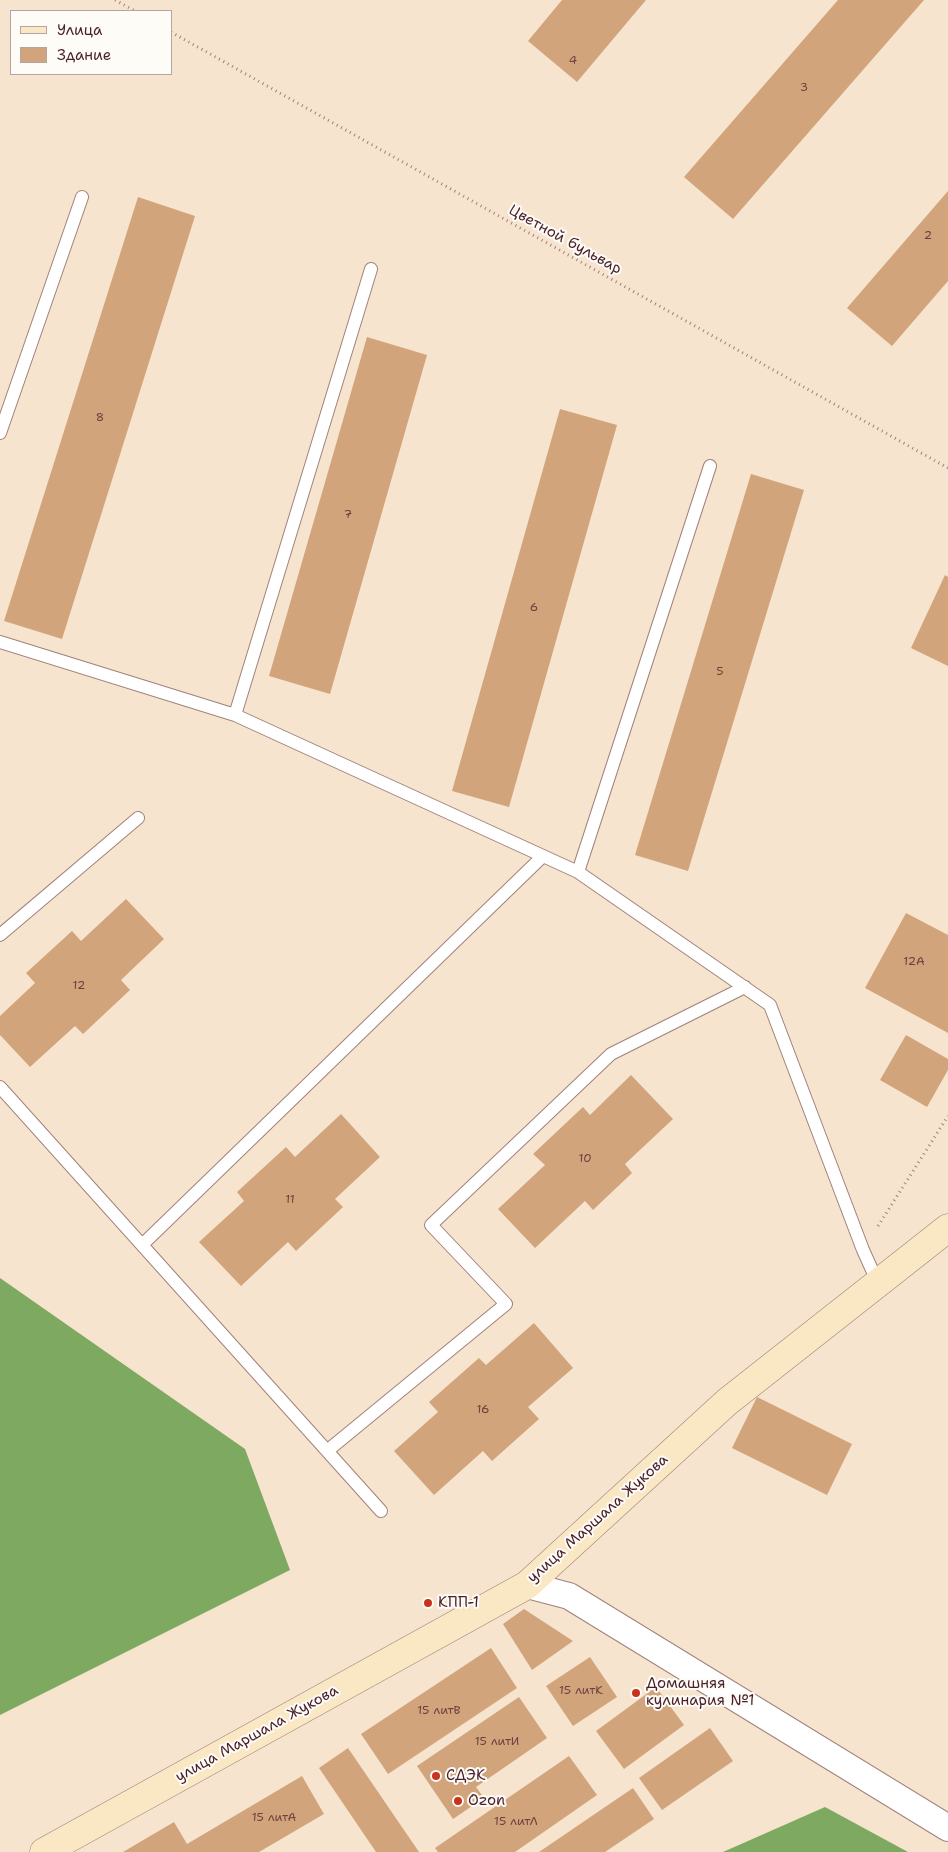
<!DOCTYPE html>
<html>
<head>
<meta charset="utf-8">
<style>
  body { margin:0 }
  #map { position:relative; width:948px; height:1852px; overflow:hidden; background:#f6e4ce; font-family:"Shantell Sans",sans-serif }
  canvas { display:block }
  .legend { position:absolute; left:10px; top:10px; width:162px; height:65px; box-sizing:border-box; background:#fdfcf7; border:1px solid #b5a4a5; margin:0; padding:6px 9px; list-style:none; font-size:15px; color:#4a1f2b }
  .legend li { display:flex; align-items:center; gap:10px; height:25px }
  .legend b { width:25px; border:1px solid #b5a4a5 }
</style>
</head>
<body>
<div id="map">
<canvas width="948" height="1852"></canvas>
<ul class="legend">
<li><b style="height:6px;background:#fae7c3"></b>Улица</li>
<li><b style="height:14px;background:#d2a47c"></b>Здание</li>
</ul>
</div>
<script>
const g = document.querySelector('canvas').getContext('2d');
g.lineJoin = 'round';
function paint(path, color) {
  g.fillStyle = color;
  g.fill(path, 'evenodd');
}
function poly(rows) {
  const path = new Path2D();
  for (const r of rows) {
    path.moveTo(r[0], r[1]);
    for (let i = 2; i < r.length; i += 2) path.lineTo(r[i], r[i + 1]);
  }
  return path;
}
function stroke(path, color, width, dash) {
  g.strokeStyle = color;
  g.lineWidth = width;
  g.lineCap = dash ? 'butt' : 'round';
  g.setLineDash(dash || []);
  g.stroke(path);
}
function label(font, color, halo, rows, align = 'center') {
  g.font = font + ' "Shantell Sans",sans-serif';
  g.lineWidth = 4;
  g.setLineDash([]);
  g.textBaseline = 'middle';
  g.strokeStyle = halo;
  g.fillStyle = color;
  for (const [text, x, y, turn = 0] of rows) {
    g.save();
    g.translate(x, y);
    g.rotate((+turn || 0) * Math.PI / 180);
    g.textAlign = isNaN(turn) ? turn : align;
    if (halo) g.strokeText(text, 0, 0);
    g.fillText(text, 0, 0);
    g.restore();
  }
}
paint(poly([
  [0,1278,245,1449,290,1570,0,1715],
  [825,1807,908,1852,723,1852]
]), '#7da961');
paint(poly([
  [562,0,646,0,577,82,528,41],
  [838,0,924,0,733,219,684,177],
  [948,191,948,281,892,346,847,308],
  [138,197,195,216,62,639,4,621],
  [367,337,427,355,330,694,269,676],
  [560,409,617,425,509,807,452,791],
  [751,474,804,490,688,871,635,855],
  [945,575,948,577,948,666,911,648],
  [126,899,164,939,121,980,130,990,83,1034,75,1026,30,1067,0,1035,0,1016,35,983,26,973,72,931,81,941],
  [906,913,948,935,948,1033,865,988],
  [906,1035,948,1059,948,1070,927,1107,880,1080],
  [631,1075,673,1119,625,1164,632,1173,593,1210,585,1201,535,1248,498,1209,545,1165,533,1154,583,1107,590,1115],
  [341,1114,380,1157,335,1199,343,1207,296,1251,288,1242,241,1286,199,1242,244,1201,237,1192,286,1147,295,1157],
  [534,1323,573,1368,528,1407,539,1419,492,1461,483,1451,434,1495,394,1451,438,1412,429,1402,479,1358,486,1365],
  [757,1397,852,1444,827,1495,732,1448],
  [524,1609,573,1641,532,1670,503,1624],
  [491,1648,517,1688,388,1774,361,1734],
  [590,1657,617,1697,573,1726,546,1686],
  [656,1687,684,1725,624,1769,596,1731],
  [519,1697,547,1738,476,1787,484,1798,453,1819,417,1766],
  [710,1728,733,1761,662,1810,639,1778],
  [348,1748,419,1852,376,1852,319,1768],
  [569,1756,597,1795,515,1852,438,1852,435,1848],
  [302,1776,324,1814,259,1852,123,1852,174,1822,187,1844],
  [633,1788,654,1819,605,1852,539,1852]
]), '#d2a47c');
const lane = poly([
  [0,433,82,197],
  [0,642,235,715,578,872,770,1005,863,1250,878,1283],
  [235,715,371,269],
  [578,872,710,466],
  [0,935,138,818],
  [0,1087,381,1511],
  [142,1245,543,856],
  [327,1451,506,1304,431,1225,611,1054,745,987]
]);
const street = poly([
  [527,1585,569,1596,948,1828]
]);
const secondary = poly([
  [44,1852,527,1585,727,1402,948,1228]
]);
stroke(lane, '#a0827c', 14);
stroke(street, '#a0827c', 28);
stroke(secondary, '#a0827c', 29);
stroke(poly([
  [115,0,135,11],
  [171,32,948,468],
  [878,1226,948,1116]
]), '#a0827c', 3, [1, 4]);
stroke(lane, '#fff', 12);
stroke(street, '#fff', 26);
stroke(secondary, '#fae7c3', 28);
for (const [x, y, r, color] of [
  [428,1603,5,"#c8321e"],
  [636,1693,5,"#c8321e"],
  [436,1776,5,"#c8321e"],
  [458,1801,5,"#c8321e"]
]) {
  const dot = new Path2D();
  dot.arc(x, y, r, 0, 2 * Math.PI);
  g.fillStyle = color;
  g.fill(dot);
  stroke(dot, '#fdfcf7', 2);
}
label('12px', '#6c403f', null, [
  ["4",573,61],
  ["3",804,88],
  ["2",928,236],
  ["8",100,418],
  ["7",348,515],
  ["6",534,608],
  ["5",720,672],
  ["12А",914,962],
  ["12",79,986],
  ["10",585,1159],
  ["11",290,1200],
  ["16",483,1410],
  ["15 литК",581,1691],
  ["15 литВ",439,1711],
  ["15 литИ",497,1742],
  ["15 литА",274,1818],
  ["15 литЛ",516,1822]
]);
label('15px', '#4a1f2b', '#fdfcf7', [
  ["Цветной бульвар",565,240,29],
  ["улица Маршала Жукова",598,1519,-42],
  ["улица Маршала Жукова",257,1734,-29]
]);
label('15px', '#4a1f2b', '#fdfcf7', [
  ["КПП-1",438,1603],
  ["Домашняя",646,1684],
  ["кулинария №1",646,1701],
  ["СДЭК",446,1776],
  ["Ozon",468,1801]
], 'left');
</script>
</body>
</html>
